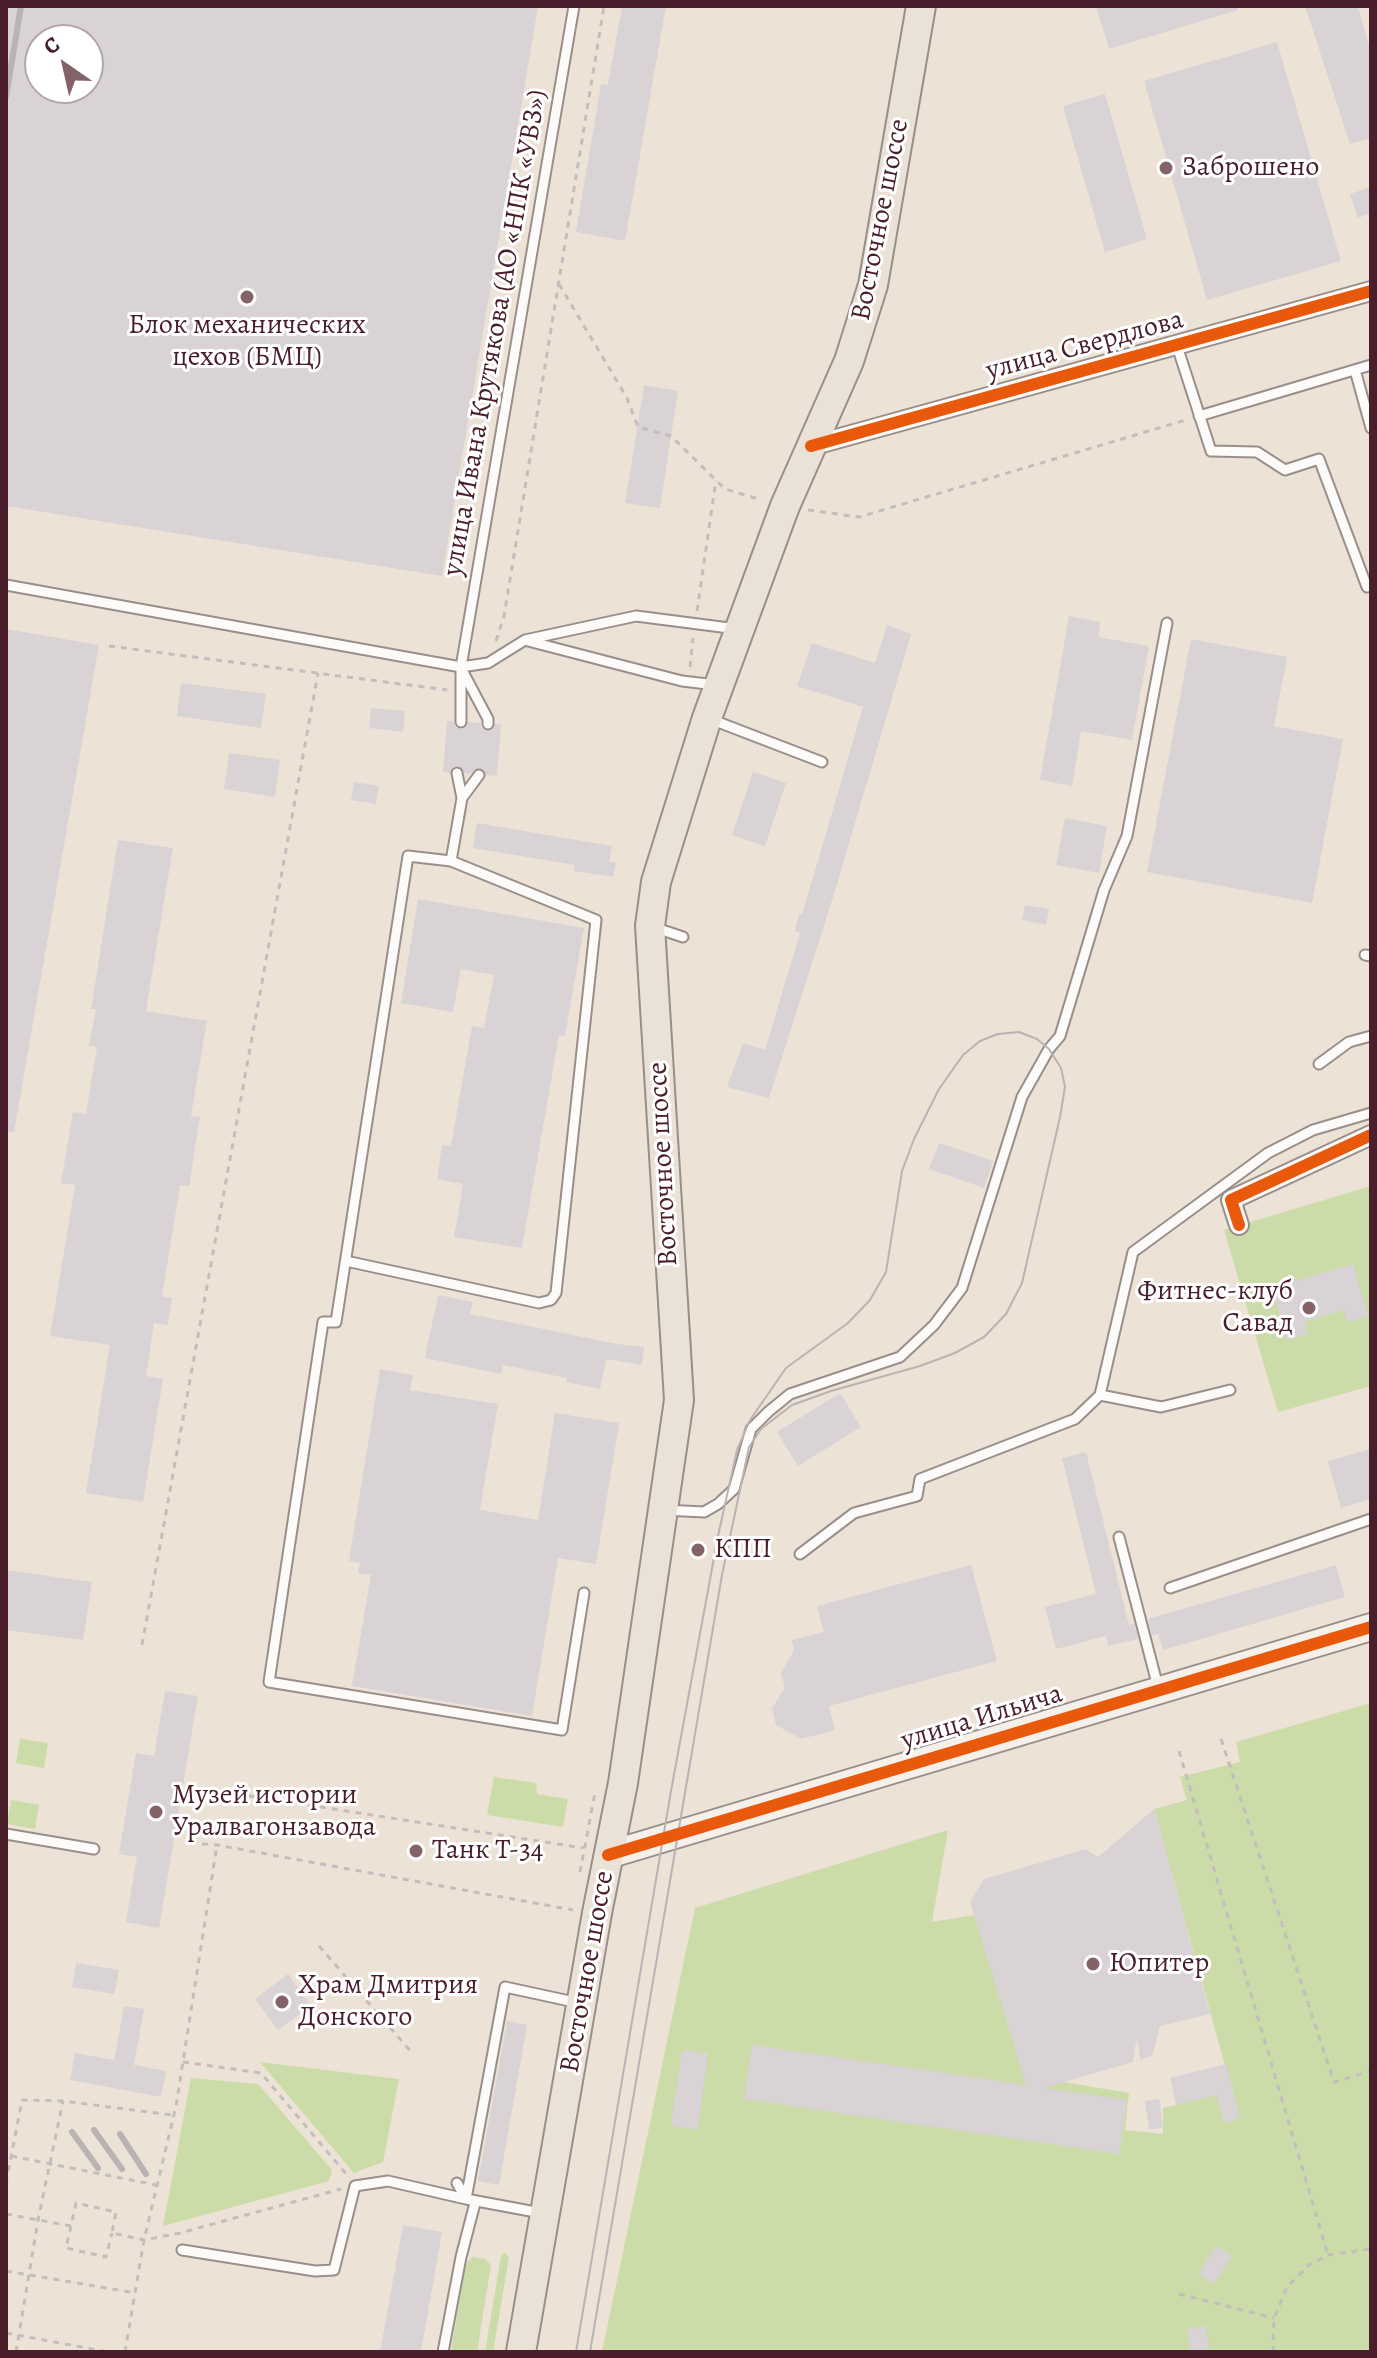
<!DOCTYPE html>
<html>
<head>
<meta charset="utf-8">
<style>
  body { margin:0 }
  #map { position:relative; width:1377px; height:2358px; overflow:hidden; background:#ede2d6; font-family:Alegreya,serif }
  canvas { display:block }
  .frame { position:absolute; inset:0; border:8px solid #4a1f2b; pointer-events:none }
  .north { position:absolute; left:24px; top:24px; width:80px; height:80px; box-sizing:border-box; background:#fff; border:2px solid #b7a5aa; border-radius:50%; rotate:326deg; font-size:22px; font-weight:700; line-height:32px; text-align:center; color:#4a1f2b }
  .north::after { content:''; display:block; margin:auto; width:28px; height:36px; background:#836367; clip-path:polygon(50% 0,100% 100%,50% 72%,0 100%) }
</style>
</head>
<body>
<div id="map">
<canvas width="1377" height="2358"></canvas>
<div class="frame"></div>
<div class="north">С</div>
</div>
<script>
const g = document.querySelector('canvas').getContext('2d');
g.lineJoin = 'round';
function paint(path, color) {
  g.fillStyle = color;
  g.fill(path, 'evenodd');
}
function poly(rows) {
  const path = new Path2D();
  for (const r of rows) {
    path.moveTo(r[0], r[1]);
    for (let i = 2; i < r.length; i += 2) path.lineTo(r[i], r[i + 1]);
  }
  return path;
}
function stroke(path, color, width, dash) {
  g.strokeStyle = color;
  g.lineWidth = width;
  g.lineCap = dash ? 'butt' : 'round';
  g.setLineDash(dash || []);
  g.stroke(path);
}
function label(font, color, halo, rows, align = 'center') {
  g.font = font + ' Alegreya,serif';
  g.lineWidth = 6;
  g.setLineDash([]);
  g.textBaseline = 'middle';
  g.strokeStyle = halo;
  g.fillStyle = color;
  for (const [text, x, y, turn = 0] of rows) {
    g.save();
    g.translate(x, y);
    g.rotate((+turn || 0) * Math.PI / 180);
    g.textAlign = isNaN(turn) ? turn : align;
    if (halo) g.strokeText(text, 0, 0);
    g.fillText(text, 0, 0);
    g.restore();
  }
}
paint(poly([
  [1371,1186,1371,1386,1278,1412,1224,1230],
  [1371,1703,1371,2352,602,2352,695,1908,948,1830,932,1922,974,1915,1063,2082,1129,2093,1125,2130,1163,2134,1163,2108,1232,2091,1154,1809,1187,1800,1180,1777,1240,1762,1236,1742],
  [20,1739,48,1743,44,1768,16,1763],
  [494,1777,536,1783,537,1794,568,1799,563,1827,487,1815],
  [11,1800,39,1805,35,1829,7,1824],
  [260,2062,399,2079,383,2162,354,2173],
  [191,2078,258,2084,332,2170,329,2181,163,2226],
  [505,2252,509,2257,493,2352,485,2352,501,2256],
  [472,2257,485,2259,491,2265,477,2352,451,2352,465,2265]
]), '#cbdca8');
paint(poly([
  [6,6,538,6,442,576,6,506],
  [40,40,88,40,88,88,40,88],
  [622,6,666,6,625,241,576,232,601,84,608,85],
  [1096,6,1237,6,1238,10,1109,49],
  [1305,6,1358,6,1371,52,1371,138,1350,144],
  [1277,42,1341,261,1207,300,1144,81],
  [1105,94,1147,239,1105,252,1063,106],
  [1371,187,1371,213,1358,218,1350,194],
  [644,385,678,391,660,508,625,503],
  [1069,616,1100,622,1098,637,1149,646,1132,740,1081,731,1072,786,1040,780],
  [887,625,911,634,834,894,769,1098,727,1087,743,1043,765,1050,800,933,795,931,799,914,802,915,863,707,797,686,812,643,875,663],
  [6,629,99,645,14,1132,6,1131],
  [1191,639,1287,657,1274,726,1343,739,1312,903,1147,872],
  [181,683,266,694,261,728,177,716],
  [371,708,405,711,403,732,369,728],
  [447,721,454,721,455,726,460,729,465,728,468,722,480,723,482,728,487,731,492,730,495,724,501,725,497,776,486,775,484,770,479,768,470,774,465,774,459,766,453,767,450,773,443,772],
  [229,753,280,760,275,797,224,789],
  [753,772,786,783,765,846,732,835],
  [354,782,379,786,376,804,351,800],
  [1065,818,1107,826,1099,873,1056,865],
  [477,823,612,846,609,862,616,863,613,877,574,871,575,865,473,848],
  [118,840,173,848,146,1011,207,1021,191,1116,200,1117,189,1186,180,1185,162,1296,172,1298,168,1325,154,1323,146,1376,163,1379,143,1502,86,1493,110,1345,50,1336,75,1185,61,1183,73,1112,86,1114,97,1047,89,1045,96,1009,91,1009],
  [418,899,584,928,565,1036,559,1035,522,1248,454,1237,463,1184,437,1179,442,1145,451,1146,472,1026,484,1028,494,975,461,969,453,1012,401,1003],
  [1025,905,1049,909,1046,925,1022,920],
  [939,1143,993,1161,984,1188,929,1169],
  [1353,1264,1368,1316,1347,1322,1344,1310,1304,1322,1308,1334,1287,1340,1272,1288],
  [438,1295,473,1302,470,1314,617,1344,644,1347,642,1365,606,1359,600,1389,566,1382,567,1378,503,1365,501,1374,425,1358],
  [380,1369,413,1375,410,1390,498,1404,480,1510,538,1520,555,1413,619,1423,596,1564,558,1558,532,1716,352,1686,371,1575,358,1573,360,1563,349,1561],
  [840,1393,861,1427,798,1466,777,1432],
  [1371,1449,1371,1499,1341,1508,1328,1461],
  [1086,1452,1129,1625,1134,1623,1138,1639,1108,1646,1106,1636,1056,1649,1045,1607,1096,1594,1062,1458],
  [971,1565,997,1661,829,1706,835,1730,801,1739,776,1725,772,1708,785,1688,781,1673,794,1650,792,1640,824,1632,817,1606],
  [1336,1565,1345,1597,1163,1650,1158,1634,1152,1635,1148,1619],
  [6,1570,92,1582,83,1640,6,1630],
  [165,1691,198,1696,159,1928,126,1922,137,1857,119,1854,136,1753,154,1756],
  [1154,1809,1210,2014,1160,2026,1152,2056,1140,2060,1138,2041,1136,2041,1133,2062,1044,2088,1127,2100,1119,2154,744,2099,752,2045,1026,2085,970,1902,984,1879,1086,1849,1098,1857],
  [76,1963,119,1970,114,1994,72,1987],
  [288,1974,311,2006,278,2030,255,1999],
  [124,2006,144,2009,134,2065,166,2071,161,2097,70,2080,75,2053,114,2060],
  [507,2021,527,2025,499,2185,478,2181],
  [682,2050,708,2053,698,2130,671,2126],
  [1226,2064,1240,2118,1224,2123,1216,2095,1176,2105,1170,2078],
  [1159,2099,1163,2128,1149,2129,1145,2101],
  [403,2225,442,2232,421,2352,380,2352],
  [1216,2246,1232,2256,1214,2284,1198,2274],
  [1206,2326,1209,2352,1190,2352,1187,2329]
]), '#d9d3d6');
const lane = poly([
  [1177,346,1211,451,1257,452,1285,470,1319,459,1367,587],
  [1355,370,1371,428],
  [1199,416,1371,365],
  [6,585,461,667,488,663,525,640,636,616,737,629],
  [528,641,682,681,716,685],
  [462,670,488,719,488,724],
  [710,719,822,762],
  [461,722,461,667,574,6],
  [462,798,479,775],
  [451,861,462,798,457,773],
  [653,927,683,937],
  [1365,955,1371,956],
  [1319,1064,1349,1042,1371,1036],
  [346,1261,539,1303,551,1300,556,1293,596,920,451,861,408,856,336,1322,323,1322,269,1682,562,1730,584,1593],
  [1100,1395,1161,1407,1230,1390],
  [664,1510,704,1512,718,1504,734,1489,751,1429,768,1412,790,1394,900,1357,934,1325,962,1288,1022,1097,1049,1049,1060,1036,1104,890,1127,836,1167,623],
  [1119,1537,1158,1687],
  [800,1554,854,1513,917,1496,920,1479,1075,1419,1100,1395,1133,1252,1268,1153,1313,1130,1371,1113],
  [1170,1588,1371,1519],
  [6,1834,94,1849],
  [457,2183,466,2199],
  [541,2213,466,2199,505,1987,579,2003],
  [182,2250,315,2271,334,2270,355,2186,388,2181,466,2199],
  [443,2352,461,2257,475,2203]
]);
const street = poly([
  [811,446,1371,291],
  [1239,1225,1231,1200,1371,1135]
]);
const secondary = poly([
  [608,1855,1371,1627]
]);
const primary = poly([
  [521,2352,597,1913,623,1783,679,1400,650,926,656,882,707,718,785,506,849,361,873,285,921,6]
]);
stroke(lane, '#9a8e8a', 13);
stroke(street, '#9a8e8a', 22);
stroke(secondary, '#9a8e8a', 30);
stroke(primary, '#9a8e8a', 32);
stroke(poly([
  [559,284,627,398,638,427,671,436,725,489,762,500],
  [808,510,859,517,1186,420],
  [697,611,716,480],
  [496,641,504,616,604,6],
  [109,646,447,690],
  [690,667,693,638],
  [142,1645,318,673],
  [1221,1739,1334,2082,1371,2071],
  [1179,1751,1328,2255],
  [225,1792,583,1848],
  [190,1843,217,1845,573,1910],
  [580,1872,595,1793],
  [319,1946,413,2054],
  [183,2062,261,2073,347,2175],
  [11,2156,156,2185],
  [6,2183,22,2100,63,2101,172,2115],
  [6,2214,71,2226,76,2203,116,2212,112,2233,144,2240,180,2233,341,2189],
  [71,2226,66,2248,106,2257,112,2233],
  [6,2271,136,2293],
  [1179,2294,1274,2318],
  [6,2333,108,2352],
  [16,2352,38,2220,63,2101],
  [125,2352,144,2240,176,2106,217,1845],
  [1273,2352,1274,2318,1287,2287,1309,2265,1328,2255,1371,2249]
]), '#c3bdbc', 3, [6, 6]);
stroke(lane, '#fcfbf9', 9);
stroke(street, '#fcfbf9', 18);
stroke(secondary, '#f6f0ea', 26);
stroke(primary, '#eae2d6', 28);
stroke(poly([
  [576,2352,671,1791,718,1536,737,1450,750,1420,786,1368,848,1323,870,1300,886,1272,902,1171,914,1139,939,1089,963,1055,980,1041,998,1034,1019,1032,1037,1039,1049,1049,1061,1068,1065,1087,1060,1117,1022,1283,1006,1314,984,1337,955,1353,920,1366,831,1391,792,1405,761,1429,749,1447,722,1575,590,2352]
]), '#bab3b3', 2);
stroke(poly([
  [6,97,21,6],
  [94,2130,122,2169],
  [72,2132,98,2168],
  [120,2134,146,2174]
]), '#bab3b3', 6);
stroke(poly([
  [811,446,1371,291],
  [1239,1225,1231,1200,1371,1135],
  [608,1855,1371,1627]
]), '#e8590c', 12);
for (const [x, y, r, color] of [
  [1166,168,8,"#836367"],
  [247,297,8,"#836367"],
  [1309,1308,8,"#836367"],
  [698,1550,8,"#836367"],
  [156,1812,8,"#836367"],
  [416,1851,8,"#836367"],
  [1093,1964,8,"#836367"],
  [282,2002,8,"#836367"]
]) {
  const dot = new Path2D();
  dot.arc(x, y, r, 0, 2 * Math.PI);
  g.fillStyle = color;
  g.fill(dot);
  stroke(dot, '#fff', 3);
}
label('28px', '#4a1f2b', '#fff', [
  ["Заброшено",1182,168],
  ["Блок механических",247,326,"center"],
  ["цехов (БМЦ)",247,358,"center"],
  ["Фитнес-клуб",1293,1292,"right"],
  ["Савад",1293,1324,"right"],
  ["КПП",714,1550],
  ["Музей истории",172,1796],
  ["Уралвагонзавода",172,1828],
  ["Танк Т-34",432,1851],
  ["Юпитер",1109,1964],
  ["Храм Дмитрия",298,1986],
  ["Донского",298,2018]
], 'left');
label('28px', '#4a1f2b', '#fff', [
  ["Восточное шоссе",881,220,-79],
  ["улица Ивана Крутякова (АО «НПК «УВЗ»)",496,333,-80],
  ["улица Свердлова",1085,346,-15],
  ["Восточное шоссе",664,1164,-93],
  ["улица Ильича",982,1718,-17],
  ["Восточное шоссе",588,1972,-80]
]);
</script>
</body>
</html>
